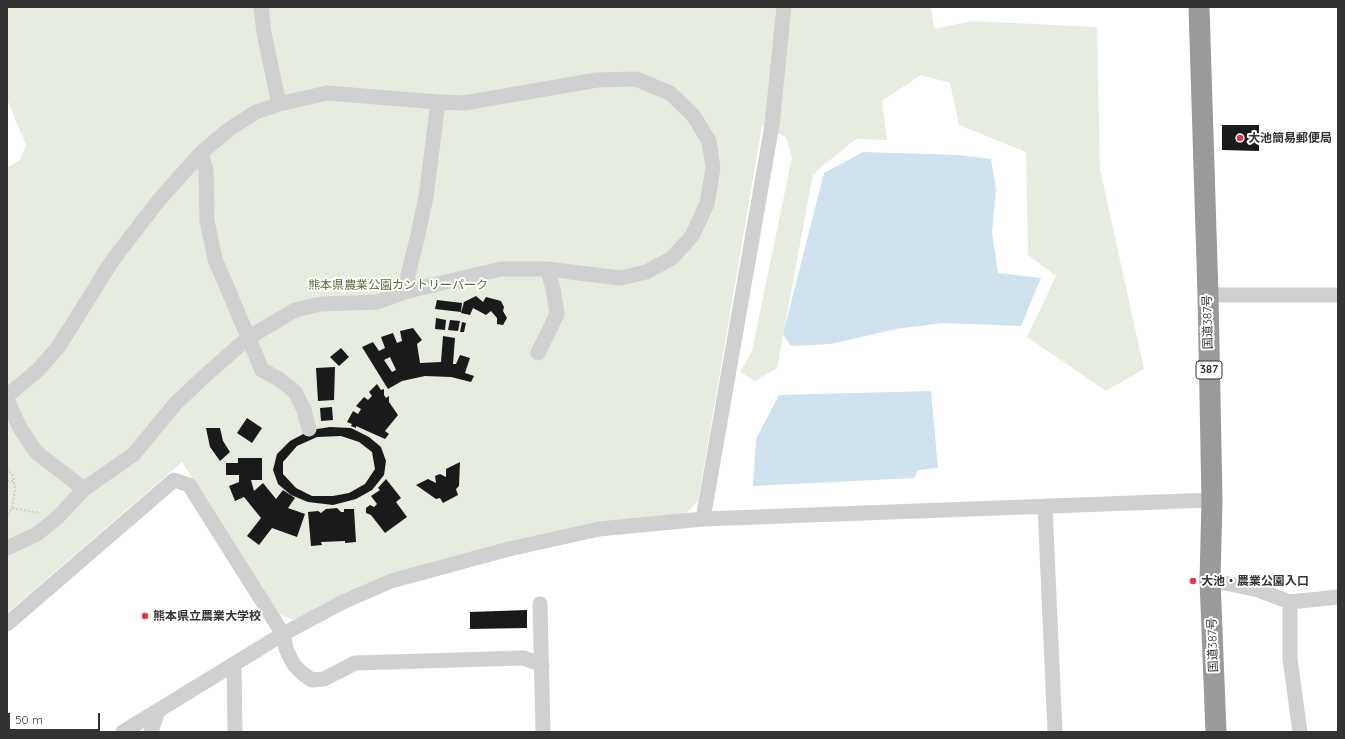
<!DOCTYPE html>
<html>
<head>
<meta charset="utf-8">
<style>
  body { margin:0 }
  #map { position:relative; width:1345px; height:739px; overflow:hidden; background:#fff; font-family:Quicksand,sans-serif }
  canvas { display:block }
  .frame { position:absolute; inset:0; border:8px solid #333; pointer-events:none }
  .scale { position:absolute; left:8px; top:713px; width:92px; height:18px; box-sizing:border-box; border:2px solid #333; border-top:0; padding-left:5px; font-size:12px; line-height:14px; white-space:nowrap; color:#333; -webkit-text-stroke:3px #fff; paint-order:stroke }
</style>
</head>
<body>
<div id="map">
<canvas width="1345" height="739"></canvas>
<div class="frame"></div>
<div class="scale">50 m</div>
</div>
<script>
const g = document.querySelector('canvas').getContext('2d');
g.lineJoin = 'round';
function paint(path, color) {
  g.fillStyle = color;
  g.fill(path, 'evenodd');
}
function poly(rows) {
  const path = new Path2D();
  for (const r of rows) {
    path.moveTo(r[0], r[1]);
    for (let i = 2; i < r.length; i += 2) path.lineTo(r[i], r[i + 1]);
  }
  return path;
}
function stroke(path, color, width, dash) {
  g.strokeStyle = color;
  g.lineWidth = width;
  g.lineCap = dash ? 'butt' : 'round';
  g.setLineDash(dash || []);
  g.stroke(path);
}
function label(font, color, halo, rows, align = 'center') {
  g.font = font + ' Quicksand,"Noto Sans JP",sans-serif';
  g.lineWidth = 4;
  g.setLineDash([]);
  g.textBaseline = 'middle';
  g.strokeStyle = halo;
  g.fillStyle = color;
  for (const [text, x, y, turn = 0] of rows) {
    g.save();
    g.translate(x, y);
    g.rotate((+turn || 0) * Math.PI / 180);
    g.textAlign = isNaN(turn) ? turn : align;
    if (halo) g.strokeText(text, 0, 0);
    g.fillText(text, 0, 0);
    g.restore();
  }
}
paint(poly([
  [7,7,931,7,934,29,972,21,1097,27,1100,169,1144,369,1106,391,1027,337,1056,276,1028,255,1026,152,959,125,950,83,921,75,882,101,887,140,856,139,813,174,777,368,755,381,740,372,752,351,792,157,786,137,762,126,698,501,684,516,597,522,389,574,293,620,279,614,182,462,7,613,7,168,20,160,26,145,7,99]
]), '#e6ecdf');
paint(poly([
  [863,152,958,155,991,159,996,189,992,232,998,273,1041,278,1021,326,942,323,896,329,831,344,791,346,783,334,824,173],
  [931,391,938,468,918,470,914,478,753,486,756,439,779,395]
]), '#cfe2ee');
paint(poly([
  [1222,125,1259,125,1259,151,1222,150],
  [476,296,483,302,486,297,501,301,504,307,503,311,507,318,503,325,497,324,497,318,491,311,486,315,473,308,470,315,461,313,464,302],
  [437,300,462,303,461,312,435,309],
  [436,318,446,320,445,330,435,329],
  [450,320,460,321,458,331,448,330],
  [462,322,466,323,464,332,460,332],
  [413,328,422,340,417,344,420,363,441,362,443,336,455,338,453,364,456,364,460,355,470,358,465,373,474,376,471,382,451,377,425,376,402,381,388,389,362,347,373,342,379,351,385,348,381,337,393,333,397,343,402,341,400,331],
  [390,357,396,370,392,372,384,360],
  [341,348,349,357,339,366,330,357],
  [335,367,334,400,318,401,316,368],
  [377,384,381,390,384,389,384,395,386,398,389,396,389,402,398,415,385,431,389,434,385,439,356,426,356,428,351,426,352,424,347,422,353,411,358,414,361,409,356,406,364,397,368,400,372,396,369,392],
  [332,407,333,420,321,421,320,408],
  [247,418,262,428,252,443,237,433],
  [330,427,351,428,369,437,381,447,386,461,384,475,372,490,356,499,333,505,308,502,291,495,278,484,273,470,277,454,290,441,311,430],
  [341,436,359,442,372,452,375,469,365,484,349,493,333,496,312,496,296,488,283,474,283,462,297,446,317,437],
  [206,428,220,428,223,441,230,452,220,461,210,447],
  [238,458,262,458,262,480,251,480,254,491,263,483,276,499,283,490,295,498,288,508,305,514,297,537,272,528,259,545,247,536,261,518,244,497,235,501,229,486,239,482,239,475,226,475,226,463,238,463],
  [460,462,459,486,456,489,458,495,443,503,440,498,436,499,416,485,428,479,436,483,435,476,440,474,446,477,446,469],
  [386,479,401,498,396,502,407,517,385,533,371,515,366,513,366,508,370,505,374,507,377,504,371,496,380,490,378,488],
  [337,508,341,512,344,512,344,509,354,509,356,542,345,543,345,541,321,542,322,545,311,546,308,512,318,511,321,513,326,509],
  [527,610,527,628,470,629,470,612]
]), '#1a1a1a');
stroke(poly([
  [7,468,13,476,15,490,12,508,7,514],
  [7,481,14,481],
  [12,508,40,513]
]), '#cdcdcd', 2, [2, 2]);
stroke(poly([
  [261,7,264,33,279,104],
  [201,153,206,170,207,221,215,259,262,370,279,379,295,392,304,410,309,429],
  [408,291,408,275,417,239,426,197,438,102],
  [1208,295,1338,295],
  [538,353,557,314,553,288,547,269],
  [7,396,38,370,59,346,112,261,159,200,201,153,228,130,256,112,279,104,327,93,438,102,464,103,597,80,636,79,670,93,693,115,709,141,713,168,707,204,692,236,672,258,646,272,620,278,547,269,501,269,408,291,377,302,321,304,295,310,248,338,208,373,175,404,134,454,84,489,58,517,37,534,7,548],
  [7,400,20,428,36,452,84,489],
  [1045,506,1055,732],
  [703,519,772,125,784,7],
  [1210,580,1258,590,1290,602,1338,597],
  [1290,602,1290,659,1300,732],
  [540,604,543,732],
  [7,624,174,480,189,485,283,634,343,602,391,581,509,549,599,529,703,519,1212,500],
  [234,666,235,732],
  [123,732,283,634,286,649,294,665,302,673,312,680,324,679,355,663,524,658,542,665],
  [151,732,158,711]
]), '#d0d0d0', 15);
stroke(poly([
  [1199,7,1208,295,1212,500,1210,580,1216,732]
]), '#9a9a9a', 21);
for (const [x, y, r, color] of [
  [1240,138,4,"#e63946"],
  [1193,581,4,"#e63946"],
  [145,616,4,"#e63946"]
]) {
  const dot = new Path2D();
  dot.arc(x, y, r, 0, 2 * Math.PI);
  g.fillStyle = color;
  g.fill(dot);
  stroke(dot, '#fff', 1.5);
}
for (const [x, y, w] of [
  [1209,370,26]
]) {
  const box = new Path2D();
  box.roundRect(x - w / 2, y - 9, w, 18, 3);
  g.fillStyle = '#fff';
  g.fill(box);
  stroke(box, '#333', 1);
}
label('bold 11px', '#333', null, [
  ["387",1209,370]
]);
label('bold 12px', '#333', '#fff', [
  ["大池簡易郵便局",1248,138],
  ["大池・農業公園入口",1201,581],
  ["熊本県立農業大学校",153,616]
], 'left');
label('12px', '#56703f', '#fff', [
  ["熊本県農業公園カントリーパーク",398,285]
]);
label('12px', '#333', '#fff', [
  ["国道387号",1208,322,-91],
  ["国道387号",1213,645,-92]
]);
</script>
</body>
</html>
